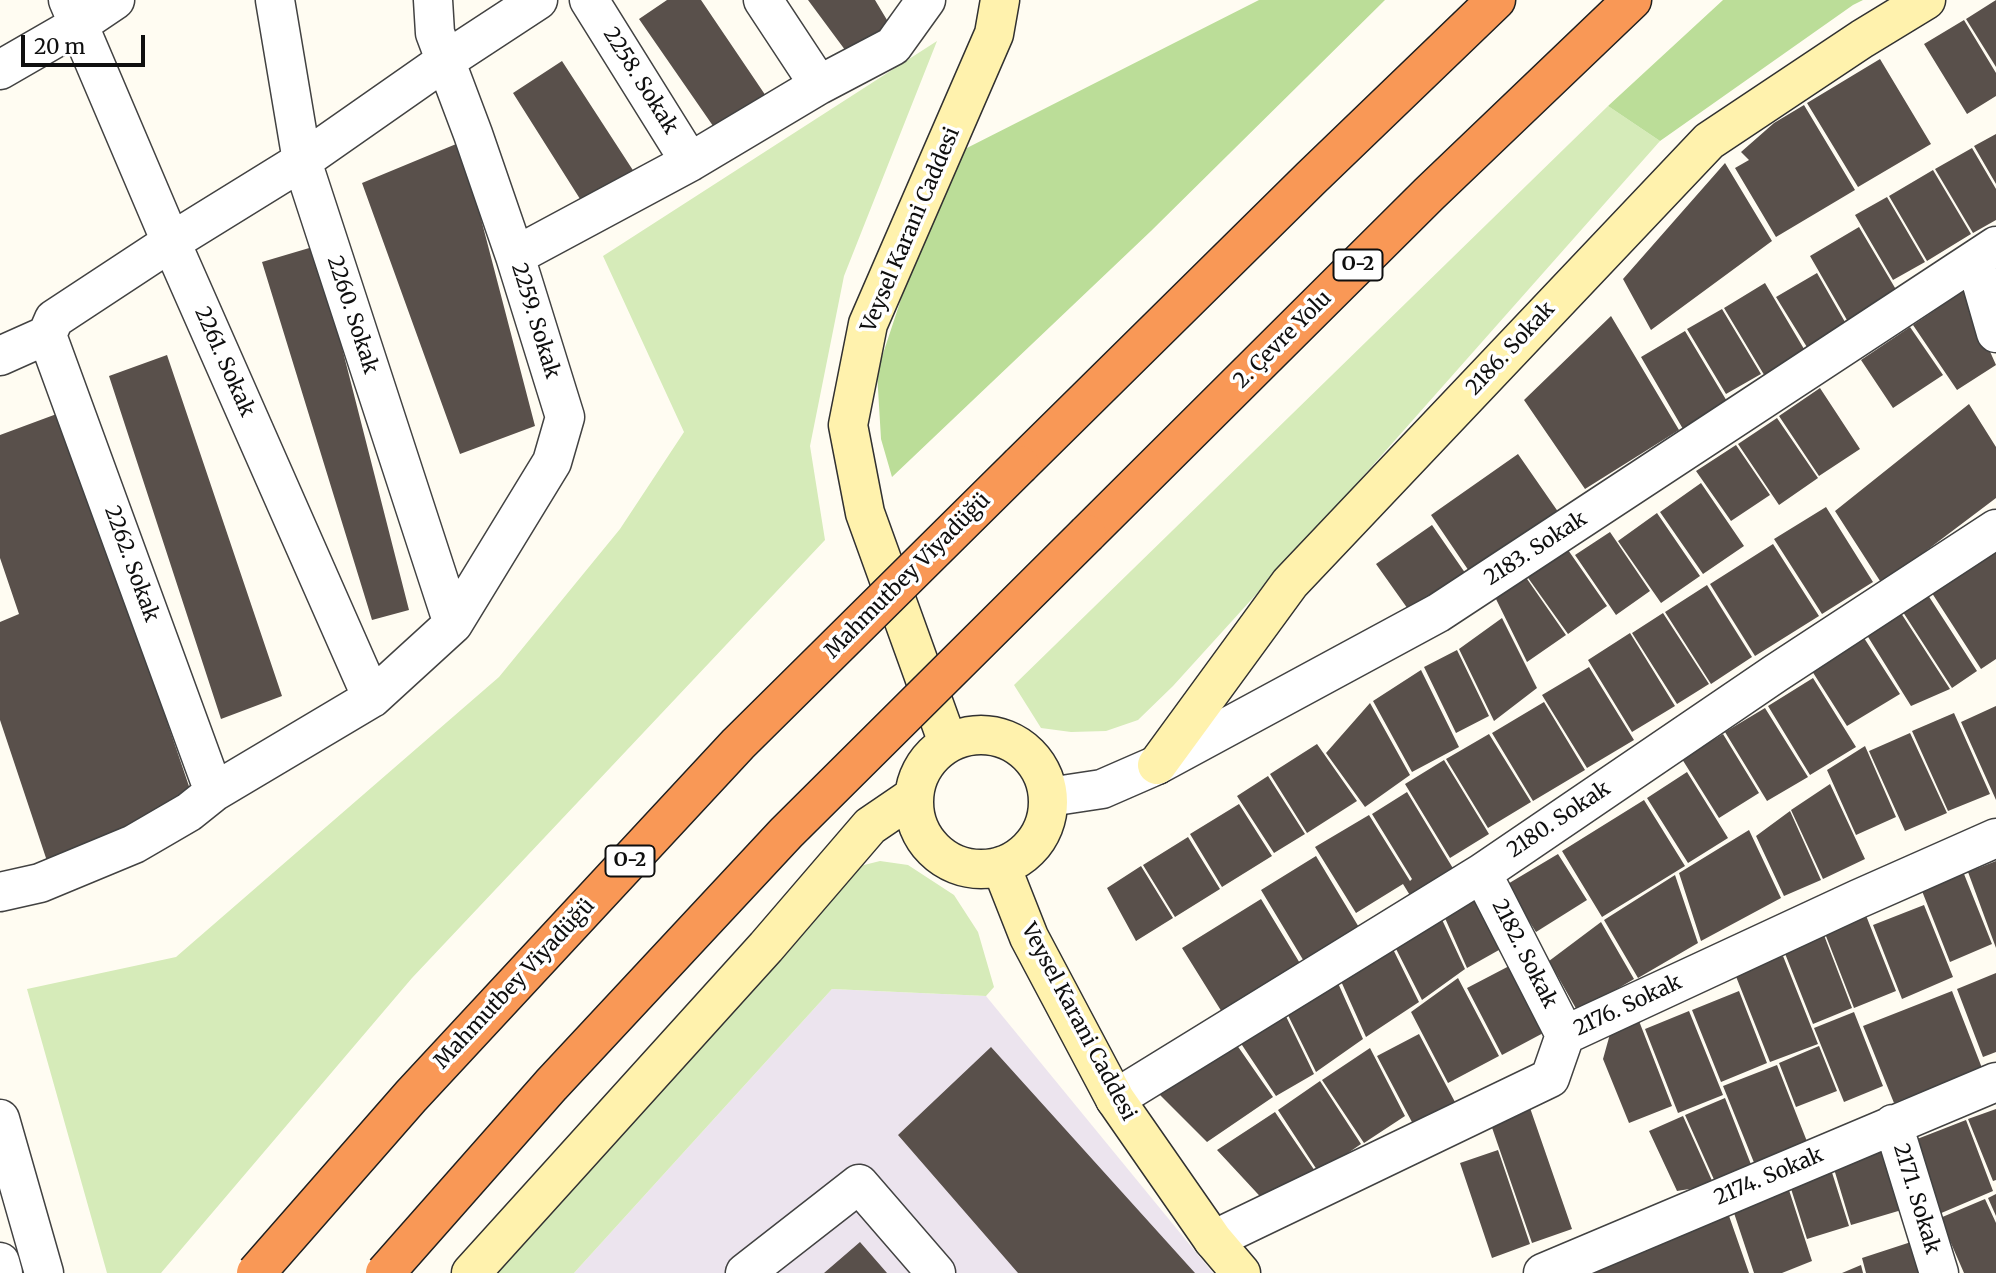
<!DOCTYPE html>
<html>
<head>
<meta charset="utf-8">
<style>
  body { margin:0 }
  #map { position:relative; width:1996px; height:1273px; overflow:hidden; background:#fffcf2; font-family:Merriweather,serif }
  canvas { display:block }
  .scale { position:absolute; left:21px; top:35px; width:124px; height:32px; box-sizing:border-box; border:4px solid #0f0f0f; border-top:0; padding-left:9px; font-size:21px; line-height:24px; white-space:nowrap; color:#0f0f0f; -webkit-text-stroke:5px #fff; paint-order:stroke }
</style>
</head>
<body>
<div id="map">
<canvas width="1996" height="1273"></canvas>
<div class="scale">20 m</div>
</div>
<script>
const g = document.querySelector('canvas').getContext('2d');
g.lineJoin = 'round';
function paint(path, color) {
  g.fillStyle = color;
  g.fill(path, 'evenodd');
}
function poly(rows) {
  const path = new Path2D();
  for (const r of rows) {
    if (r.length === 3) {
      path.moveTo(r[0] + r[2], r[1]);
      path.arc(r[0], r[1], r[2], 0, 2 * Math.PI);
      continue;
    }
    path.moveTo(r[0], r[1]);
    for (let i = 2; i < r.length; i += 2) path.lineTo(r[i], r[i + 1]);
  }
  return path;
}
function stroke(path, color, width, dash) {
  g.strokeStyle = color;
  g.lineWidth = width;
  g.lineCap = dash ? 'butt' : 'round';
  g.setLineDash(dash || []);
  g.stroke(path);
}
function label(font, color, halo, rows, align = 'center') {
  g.font = font + ' Merriweather,serif';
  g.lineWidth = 7;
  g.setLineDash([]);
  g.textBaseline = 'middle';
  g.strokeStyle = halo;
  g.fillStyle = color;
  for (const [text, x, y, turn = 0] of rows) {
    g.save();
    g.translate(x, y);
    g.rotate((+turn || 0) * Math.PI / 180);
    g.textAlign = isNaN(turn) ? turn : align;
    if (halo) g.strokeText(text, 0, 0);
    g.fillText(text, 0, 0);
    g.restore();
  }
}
paint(poly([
  [832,989,986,996,1213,1273,574,1273]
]), '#ece4ee');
paint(poly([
  [937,41,844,276,810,446,825,540,412,978,161,1273,107,1273,27,989,176,957,499,677,620,529,684,432,603,256],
  [1608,106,1660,141,1350,491,1173,686,1138,720,1106,731,1071,732,1041,728,1014,685],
  [880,861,908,865,954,895,978,932,994,987,986,996,832,989,574,1273,498,1273,856,867]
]), '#d6ebb9');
paint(poly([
  [1259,0,1385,0,1151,231,892,477,881,439,877,372,903,293,957,153],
  [1723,0,1863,0,1853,5,1660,141,1608,106]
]), '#bbdd98');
paint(poly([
  [667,0,701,0,770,102,720,136,639,19],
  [808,0,875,0,893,30,851,58],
  [1996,0,1996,67,1966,19],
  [1964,20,1996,73,1996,96,1967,114,1924,44],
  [1880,59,1931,144,1858,187,1807,103],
  [562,61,638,178,587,210,513,93],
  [1804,105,1855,190,1776,237,1735,168,1749,160,1741,152,1774,123],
  [1996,134,1996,184,1974,146],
  [461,142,535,426,460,454,362,183],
  [1972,148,1996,189,1996,220,1973,233,1935,169],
  [1725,163,1772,241,1651,330,1623,279],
  [1933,170,1971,234,1927,261,1889,196],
  [1887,197,1925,262,1893,280,1855,215],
  [1859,227,1901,298,1851,327,1810,256],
  [316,246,409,610,372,620,262,262],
  [1817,273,1849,329,1810,352,1776,297],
  [1765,283,1807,354,1766,378,1724,308],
  [1963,291,1996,365,1957,390,1913,325],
  [1722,309,1761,374,1726,394,1687,329],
  [1611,316,1679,430,1585,489,1524,400],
  [1910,327,1943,375,1893,408,1861,360],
  [1685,331,1728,403,1683,429,1641,357],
  [167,355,282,696,221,719,109,376],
  [1820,388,1860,449,1819,476,1779,416],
  [1969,404,1996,447,1996,498,1882,584,1835,511],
  [62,412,194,801,47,861,0,720,0,622,19,614,0,558,0,435],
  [1777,418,1818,478,1779,505,1738,444],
  [1736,445,1770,495,1731,521,1696,471],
  [1518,454,1561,516,1473,577,1431,515],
  [1701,483,1744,546,1703,574,1660,512],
  [1826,507,1873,582,1822,614,1774,539],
  [1657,513,1700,576,1661,603,1618,541],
  [1432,525,1470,580,1415,619,1376,564],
  [1610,532,1650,591,1616,615,1575,555],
  [1773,544,1819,616,1755,656,1710,584],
  [1566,547,1607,606,1568,634,1526,575],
  [1996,547,1996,659,1981,669,1930,590],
  [1525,576,1566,635,1527,662,1495,597],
  [1707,585,1752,657,1711,684,1665,612],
  [1926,592,1977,671,1952,688,1901,609],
  [1899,610,1950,689,1911,706,1865,632],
  [1663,613,1709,684,1677,704,1632,633],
  [1502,618,1537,688,1494,721,1459,649],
  [1857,627,1900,694,1847,726,1805,660],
  [1630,633,1675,706,1632,732,1588,660],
  [1457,650,1489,716,1456,733,1424,667],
  [1589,667,1634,740,1587,768,1542,695],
  [1421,670,1459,747,1412,772,1373,701],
  [1813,678,1856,747,1810,775,1768,706],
  [1544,702,1585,770,1533,801,1492,733],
  [1370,703,1410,775,1365,807,1326,753],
  [1996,706,1996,800,1961,722],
  [1765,708,1808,777,1767,801,1725,732],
  [1954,713,1990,794,1948,811,1912,731],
  [1910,733,1947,813,1905,831,1869,751],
  [1489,734,1531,802,1488,828,1446,759],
  [1723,734,1759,793,1719,818,1682,759],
  [1317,744,1357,801,1307,833,1270,774],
  [1865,746,1896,817,1856,835,1827,770],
  [1444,760,1489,834,1450,858,1405,784],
  [1687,772,1728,838,1688,863,1647,798],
  [1268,776,1305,834,1274,853,1237,796],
  [1830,784,1865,859,1823,879,1791,810],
  [1407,792,1454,870,1411,897,1403,884,1356,913,1315,847,1369,815,1410,881,1412,879,1372,814],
  [1644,800,1685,866,1602,917,1562,851],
  [1239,804,1272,856,1222,887,1190,834],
  [1790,811,1821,880,1784,896,1756,836],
  [1749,830,1781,898,1701,941,1679,873],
  [1188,837,1220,889,1175,917,1143,865],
  [1558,854,1587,900,1536,932,1506,885],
  [1316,856,1360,929,1305,963,1261,890],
  [1996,861,1996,948,1968,872],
  [1141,866,1173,918,1136,941,1107,888],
  [1964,874,1992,944,1950,962,1922,891],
  [1675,875,1698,943,1638,978,1604,920],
  [1479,884,1506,946,1467,968,1441,909],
  [1261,899,1301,965,1225,1017,1182,948],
  [1924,905,1953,977,1902,999,1873,925],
  [1438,911,1465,969,1422,1000,1392,941],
  [1865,913,1896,991,1854,1008,1824,931],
  [1601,922,1634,979,1578,1012,1549,961],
  [1822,930,1852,1008,1813,1024,1782,946],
  [1390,943,1419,1002,1366,1037,1336,970],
  [1783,956,1818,1044,1770,1062,1735,974],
  [1513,964,1547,1031,1502,1055,1467,988],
  [1333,972,1363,1039,1316,1072,1283,1005],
  [1996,973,1996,1052,1983,1057,1957,989],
  [1458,978,1499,1056,1448,1083,1411,1012],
  [1739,991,1767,1063,1721,1082,1692,1010],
  [1952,991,1982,1068,1894,1103,1863,1026],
  [1281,1006,1314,1074,1276,1096,1236,1036],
  [1689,1011,1723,1095,1678,1113,1645,1029],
  [1854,1012,1883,1086,1844,1102,1814,1028],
  [1639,1021,1672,1106,1629,1123,1603,1059,1610,1034],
  [1419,1034,1455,1102,1413,1124,1377,1056],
  [1232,1038,1273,1097,1207,1142,1155,1090],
  [1819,1046,1837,1091,1796,1107,1779,1063],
  [991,1047,1195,1273,1018,1273,898,1135],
  [1370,1048,1405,1116,1364,1143,1322,1080],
  [1777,1065,1808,1144,1755,1165,1723,1086],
  [1320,1081,1361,1144,1319,1173,1278,1110],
  [1725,1098,1752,1167,1716,1184,1685,1115],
  [1529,1105,1572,1229,1532,1243,1489,1119],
  [1996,1109,1996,1180,1993,1181,1968,1119],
  [1275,1112,1317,1174,1269,1206,1217,1150],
  [1683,1116,1714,1185,1677,1191,1649,1131],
  [1966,1120,1993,1191,1939,1214,1912,1141],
  [1884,1142,1905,1209,1851,1225,1831,1159],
  [1498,1150,1530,1244,1492,1258,1460,1163],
  [1828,1160,1849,1226,1807,1239,1786,1173],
  [1788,1187,1812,1261,1782,1273,1754,1273,1733,1210],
  [1996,1194,1996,1216,1988,1198],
  [1985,1199,1996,1223,1996,1273,1964,1273,1940,1218],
  [1728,1213,1749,1273,1593,1273,1592,1270],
  [860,1242,887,1273,824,1273],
  [1911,1242,1921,1273,1866,1273,1862,1258],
  [1861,1265,1863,1273,1842,1273]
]), '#59504b');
const minor = poly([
  [68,0,171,242,372,698],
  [275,0,302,161,453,624],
  [589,0,690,162],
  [763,0,819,85],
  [0,70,78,25,115,0],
  [515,256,690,162,819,85,893,46,926,0],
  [1975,260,1996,333],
  [47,335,214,792],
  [0,356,47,335,54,319,171,242,302,161,445,61,538,0],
  [1049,797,1102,789,1157,765,1438,613,1996,246],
  [1482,873,1565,1035],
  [0,892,40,883,134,844,189,812,214,792,372,698,453,624,552,462,565,417,515,256,473,134,435,33,433,0],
  [1115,1099,1482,873,1776,673,1996,529],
  [0,1119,44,1273],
  [1893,1124,1939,1273],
  [1213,1240,1550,1078,1565,1035,1858,899,1996,838],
  [0,1262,3,1273],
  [745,1273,859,1184,936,1273],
  [1543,1273,1996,1082]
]);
const secondary = poly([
  [981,802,67],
  [948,743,865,513,848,425,868,324,994,34,1000,0],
  [1157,765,1290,583,1709,141,1862,39,1926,0],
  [1001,866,1029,937,1115,1099,1213,1240,1241,1273],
  [471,1273,766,947,870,826,914,796]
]);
const motorway = poly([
  [1020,465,1311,178,1496,0],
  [1087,534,1429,194,1632,0]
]);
stroke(minor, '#424242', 41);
stroke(secondary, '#313131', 41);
stroke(motorway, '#202020', 41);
stroke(minor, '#fff', 38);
stroke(secondary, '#fff2ad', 38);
stroke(motorway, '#f99856', 38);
const motorwayBridge = poly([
  [256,1273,411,1096,738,744,1020,465],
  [385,1273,551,1085,786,833,1087,534]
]);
stroke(motorwayBridge, '#202020', 41, []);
stroke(motorwayBridge, '#f99856', 38);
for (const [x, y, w] of [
  [1358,265,49],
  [630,861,49]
]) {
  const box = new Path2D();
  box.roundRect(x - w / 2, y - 15.5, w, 31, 5);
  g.fillStyle = '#fff';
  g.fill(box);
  stroke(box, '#0f0f0f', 2);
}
label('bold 19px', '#0f0f0f', null, [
  ["O-2",1358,265],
  ["O-2",630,861]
]);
label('21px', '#0f0f0f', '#fff', [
  ["2258. Sokak",640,81,58],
  ["Veysel Karani Caddesi",911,230,-67],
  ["2260. Sokak",352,315,72],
  ["2259. Sokak",535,321,73],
  ["2. Çevre Yolu",1283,340,-45],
  ["2186. Sokak",1511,349,-47],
  ["2261. Sokak",224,362,66],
  ["2183. Sokak",1536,549,-33],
  ["2262. Sokak",131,564,70],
  ["Mahmutbey Viyadüğü",908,576,-45],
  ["2180. Sokak",1559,820,-34],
  ["2182. Sokak",1524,954,63],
  ["Mahmutbey Viyadüğü",515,984,-47],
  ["2176. Sokak",1628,1006,-25],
  ["Veysel Karani Caddesi",1078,1022,62],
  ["2174. Sokak",1769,1177,-23],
  ["2171. Sokak",1916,1199,73]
]);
</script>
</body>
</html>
